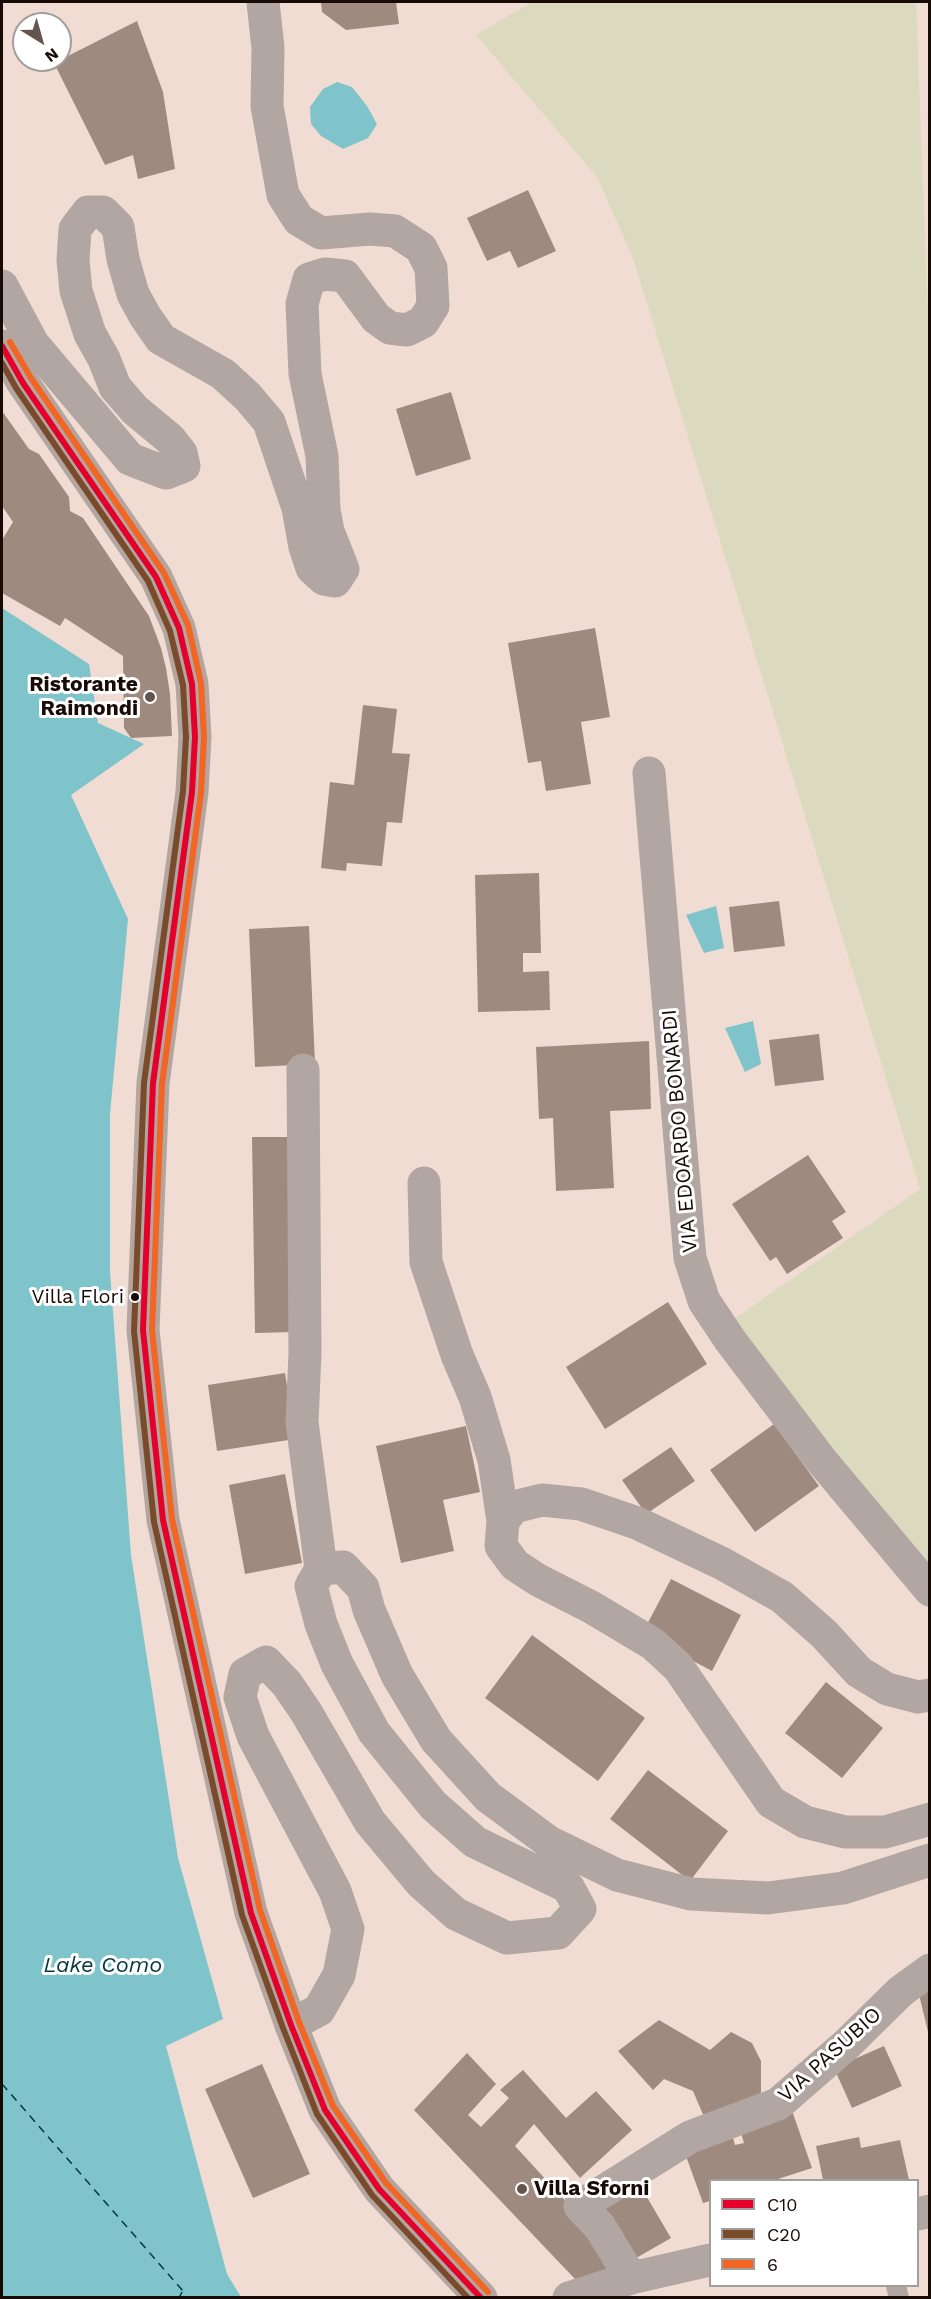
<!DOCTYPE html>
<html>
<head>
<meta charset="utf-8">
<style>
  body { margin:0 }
  #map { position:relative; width:931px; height:2299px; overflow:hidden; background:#f0dcd3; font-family:"Work Sans",sans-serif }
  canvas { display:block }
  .frame { position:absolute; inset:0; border:3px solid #180b06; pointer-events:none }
  .legend { position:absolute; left:709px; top:2179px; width:210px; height:108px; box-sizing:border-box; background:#fff; border:2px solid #a39d9b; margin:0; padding:8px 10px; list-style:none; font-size:18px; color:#180b06 }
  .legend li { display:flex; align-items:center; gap:12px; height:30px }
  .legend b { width:30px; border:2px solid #a39d9b }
  .north { position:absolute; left:12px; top:12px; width:60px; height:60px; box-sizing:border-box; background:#fff; border:2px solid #a39d9b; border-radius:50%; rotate:143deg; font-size:16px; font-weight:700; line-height:24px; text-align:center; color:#180b06 }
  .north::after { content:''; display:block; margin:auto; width:21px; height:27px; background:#64544e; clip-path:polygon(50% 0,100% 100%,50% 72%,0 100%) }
</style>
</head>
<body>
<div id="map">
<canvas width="931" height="2299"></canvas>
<div class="frame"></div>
<ul class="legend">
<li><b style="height:8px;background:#e4002b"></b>C10</li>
<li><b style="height:8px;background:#7a4b2a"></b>C20</li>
<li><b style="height:8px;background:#f26522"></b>6</li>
</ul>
<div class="north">N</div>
</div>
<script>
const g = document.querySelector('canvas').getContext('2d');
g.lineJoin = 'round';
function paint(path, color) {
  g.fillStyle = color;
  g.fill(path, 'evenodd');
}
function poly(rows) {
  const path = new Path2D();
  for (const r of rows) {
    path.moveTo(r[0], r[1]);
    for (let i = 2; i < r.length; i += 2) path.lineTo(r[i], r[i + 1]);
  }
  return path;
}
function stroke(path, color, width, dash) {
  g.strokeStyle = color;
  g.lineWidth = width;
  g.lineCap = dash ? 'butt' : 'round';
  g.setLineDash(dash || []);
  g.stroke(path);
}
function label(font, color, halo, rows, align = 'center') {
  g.font = font + ' "Work Sans",sans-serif';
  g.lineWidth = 6;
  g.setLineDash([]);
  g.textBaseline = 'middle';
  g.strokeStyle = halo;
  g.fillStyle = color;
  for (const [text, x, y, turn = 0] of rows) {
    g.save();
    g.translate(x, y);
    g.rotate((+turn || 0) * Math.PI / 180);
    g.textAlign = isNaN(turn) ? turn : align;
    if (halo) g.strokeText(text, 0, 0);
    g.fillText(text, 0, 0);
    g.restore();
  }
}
paint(poly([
  [532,2,916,2,930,368,929,1572,730,1322,920,1189,633,258,597,177,476,35]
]), '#dbdabe');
paint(poly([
  [337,82,352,87,367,106,377,124,368,138,343,149,321,136,311,124,310,107,323,89],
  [2,608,89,664,98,723,144,744,71,795,128,919,110,1114,110,1271,131,1555,178,1858,223,2019,166,2046,227,2274,241,2297,2,2297],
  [716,906,724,948,704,953,686,915],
  [753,1021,761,1064,745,1072,725,1028]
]), '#7fc4cb');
stroke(poly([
  [2,2084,183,2291],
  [179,2298,182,2292]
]), '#04383e', 1.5, [8, 6]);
paint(poly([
  [321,2,396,2,399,24,346,30,322,12],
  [137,21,163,92,175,169,138,179,133,155,105,165,54,63],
  [528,190,556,251,518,268,510,251,487,261,467,218],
  [451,392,471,459,416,476,396,409],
  [2,411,29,449,39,454,69,497,70,511,83,518,149,616,161,648,166,668,170,694,172,736,131,738,124,728,123,656,65,618,60,626,2,593,2,540,13,522,2,506],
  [595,628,610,717,581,722,591,784,546,791,541,761,528,763,508,643],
  [363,705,397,709,392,753,410,754,402,823,387,822,382,866,347,863,346,871,321,868,330,782,354,785],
  [539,873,541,953,523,953,523,972,549,971,550,1010,478,1012,475,875],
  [779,901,785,946,734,952,729,907],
  [309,926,315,1064,255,1067,249,929],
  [819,1034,824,1080,775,1086,769,1040],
  [649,1041,651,1109,610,1111,614,1188,556,1191,553,1118,539,1119,536,1047],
  [252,1137,290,1137,293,1332,255,1333],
  [808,1155,846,1212,832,1221,843,1238,787,1274,776,1257,770,1261,732,1204],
  [668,1302,707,1364,605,1429,566,1367],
  [285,1373,295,1439,217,1451,208,1385],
  [774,1424,819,1486,755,1532,710,1470],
  [466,1426,480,1492,443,1500,454,1551,401,1563,376,1446],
  [671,1447,695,1481,646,1514,622,1480],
  [285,1474,302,1563,245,1574,229,1485],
  [671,1579,741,1615,712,1671,642,1634],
  [532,1635,645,1718,598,1781,485,1698],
  [826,1682,883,1728,842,1778,785,1733],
  [648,1770,728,1831,690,1881,610,1819],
  [930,1978,930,2036,929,2036,917,1986],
  [659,2020,710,2050,731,2032,752,2043,761,2061,761,2104,708,2126,693,2091,664,2079,653,2090,618,2051],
  [884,2046,902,2086,852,2108,834,2068],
  [467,2053,496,2084,468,2115,481,2127,509,2098,500,2090,523,2070,566,2118,596,2091,632,2130,580,2178,534,2124,515,2146,594,2232,618,2270,575,2279,414,2110],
  [262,2064,310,2174,253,2198,205,2089],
  [790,2105,812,2168,775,2180,710,2180,710,2201,703,2203,683,2148,731,2131,735,2145,744,2143,738,2123],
  [859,2137,861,2148,900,2140,909,2180,823,2180,816,2146],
  [635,2177,671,2238,631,2261,595,2201]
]), '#9f8a80');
stroke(poly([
  [896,2286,899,2298]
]), '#b1a6a2', 20);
stroke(poly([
  [2,286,33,344,130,459,166,473,184,466,181,453,170,439,135,410,115,387,104,359,90,334,76,291,73,260,75,229,88,212,103,212,118,227,123,259,133,294,145,316,161,339,223,374,248,397,269,422,298,508,305,547,312,568,324,579,335,581,343,569,328,531,324,510,322,456,305,374,302,304,309,279,325,274,345,276,376,318,390,328,407,330,423,322,433,306,431,268,421,248,395,231,370,229,321,233,299,220,283,195,267,106,268,48,263,2],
  [649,773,690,1258,704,1301,730,1340,821,1460,930,1590],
  [303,1070,305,1353,302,1422,321,1569],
  [424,1183,426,1262,457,1355,475,1397,494,1460,503,1521],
  [930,1695,918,1697,887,1689,859,1672,824,1634,782,1597,723,1564,637,1523,581,1504,542,1500,514,1507,503,1521,501,1546,515,1565,538,1580,591,1607,653,1644,678,1667,771,1802,805,1822,845,1832,885,1832,930,1819],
  [291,2025,319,2010,339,1975,348,1929,335,1891,253,1736,240,1697,245,1674,266,1662,287,1684,306,1712,370,1822,421,1883,456,1914,507,1938,558,1933,580,1909,568,1887,475,1842,433,1805,374,1732,337,1664,321,1624,311,1586,321,1569,343,1567,363,1588,369,1610,397,1675,436,1740,488,1797,549,1842,617,1875,691,1894,768,1898,843,1888,930,1860],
  [918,2214,930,2211],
  [631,2278,600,2227,580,2206,690,2137,778,2104,847,2044,901,1991,930,1970],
  [569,2298,631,2278,710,2260]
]), '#b1a6a2', 33);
stroke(poly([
  [2,346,23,383,156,577,179,628,192,684,195,737,192,792,153,1083,143,1330,163,1520,251,1913,291,2025,325,2110,379,2189,481,2298]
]), '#b3a5a0', 33);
stroke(poly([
  [2,346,23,383,156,577,179,628,192,684,195,737,192,792,153,1083,143,1330,163,1520,251,1913,291,2025,325,2110,379,2189,481,2298]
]), '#e4002b', 6);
stroke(poly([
  [2,363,16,388,148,581,170,631,183,685,186,737,183,791,144,1083,134,1331,154,1522,242,1915,283,2028,317,2114,372,2195,468,2298]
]), '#7a4b2a', 6);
stroke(poly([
  [10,342,31,378,164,573,188,625,201,683,204,737,201,793,162,1084,152,1330,172,1519,260,1910,299,2022,333,2106,386,2183,488,2292]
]), '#f26522', 6);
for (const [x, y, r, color] of [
  [150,697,6,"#64544e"],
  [135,1297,5,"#180b06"],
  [522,2189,6,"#64544e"]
]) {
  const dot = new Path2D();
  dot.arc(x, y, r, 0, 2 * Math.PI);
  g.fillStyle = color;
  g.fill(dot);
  stroke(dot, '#fff', 2);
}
label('20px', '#180b06', '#fff', [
  ["Villa Flori",124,1297]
], 'right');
label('bold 21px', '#180b06', '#fff', [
  ["Ristorante",138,685],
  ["Raimondi",138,709],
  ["Villa Sforni",534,2189,"left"]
], 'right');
label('21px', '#180b06', '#fff', [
  ["VIA EDOARDO BONARDI",680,1131,-95],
  ["VIA PASUBIO",830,2055,-42]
]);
label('italic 22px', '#04383e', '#fff', [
  ["Lake Como",103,1966]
]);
</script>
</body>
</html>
